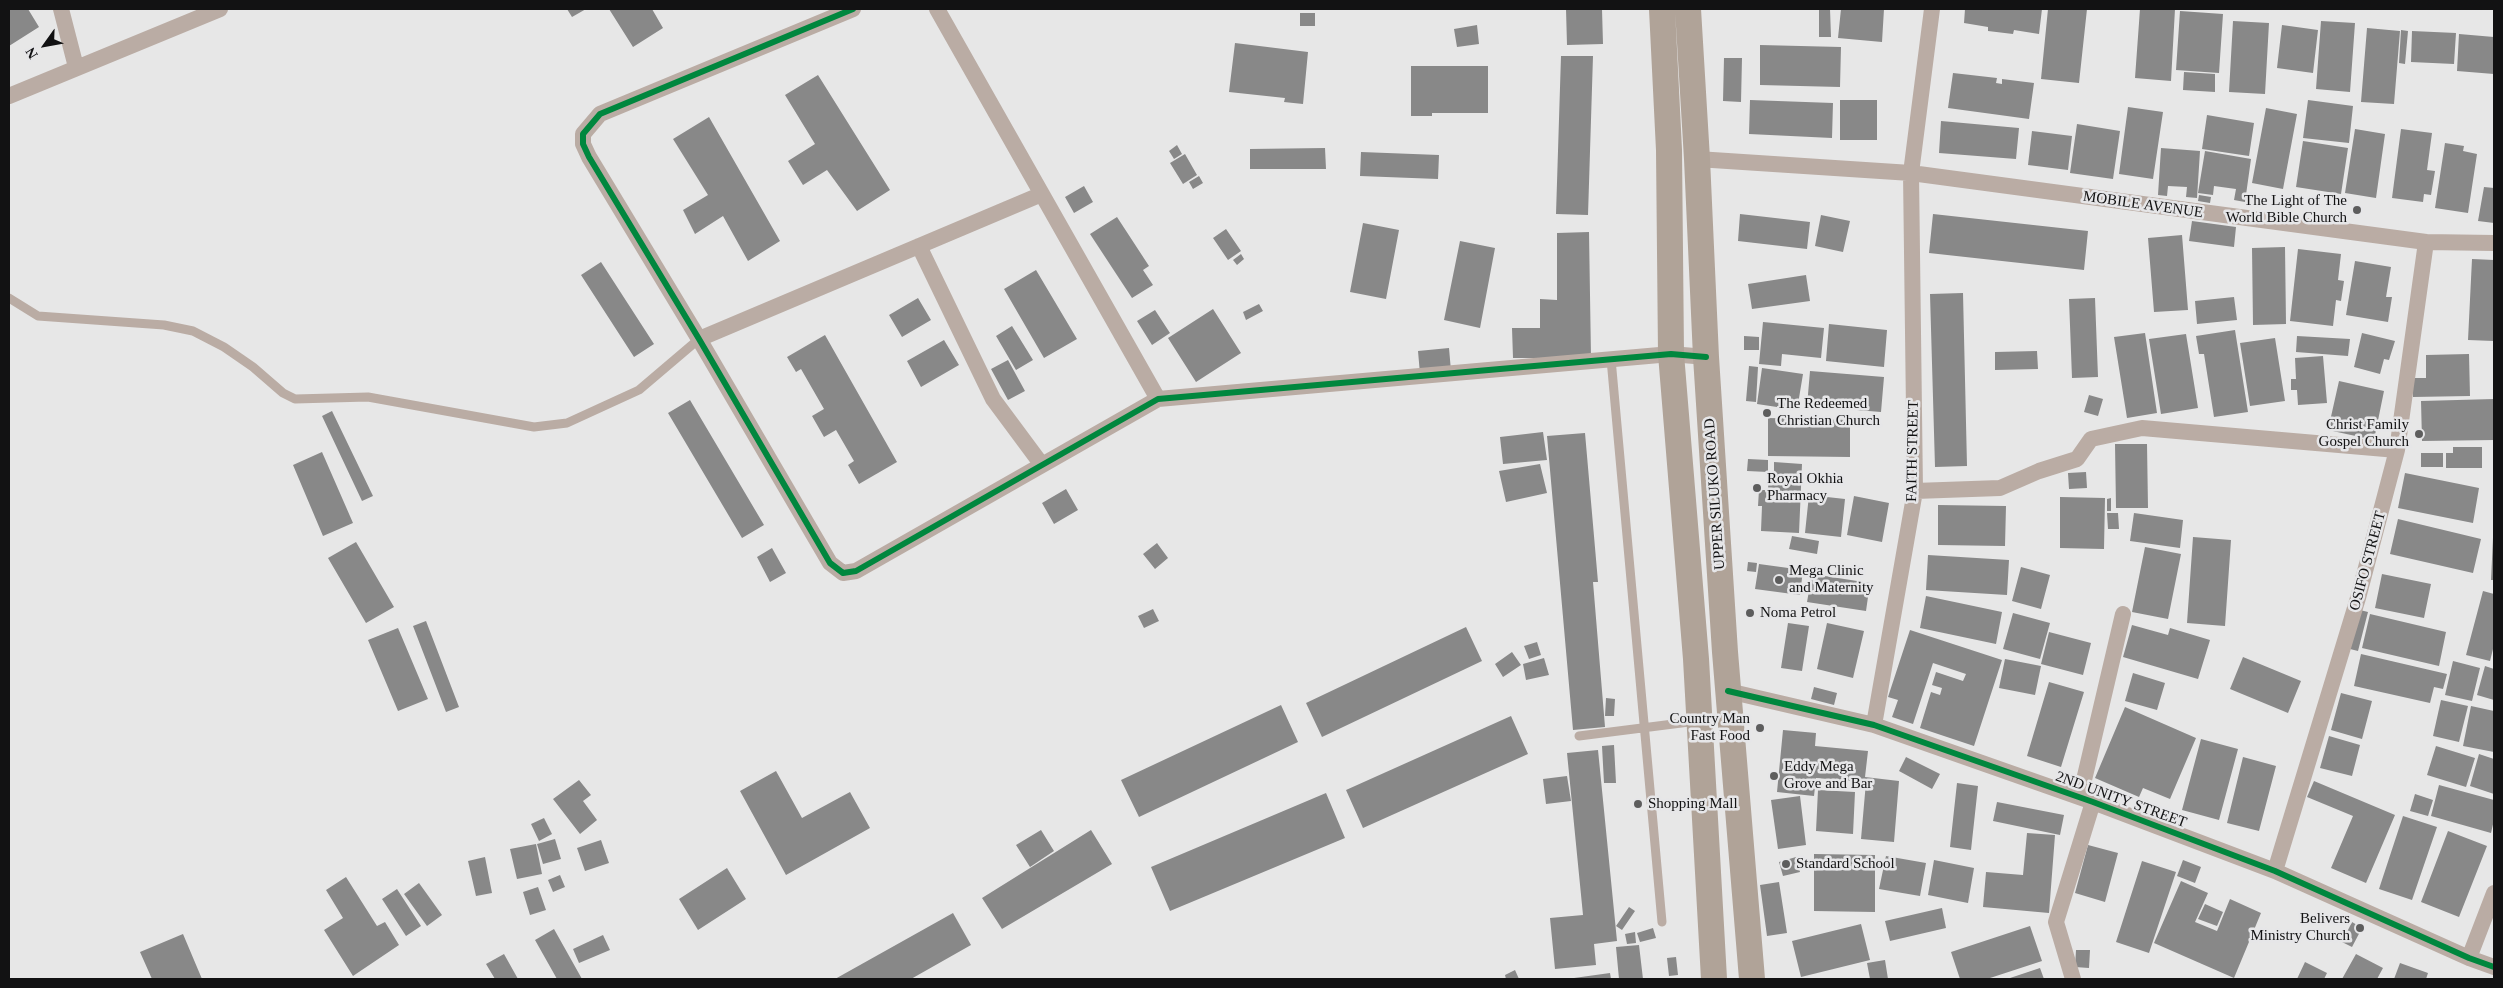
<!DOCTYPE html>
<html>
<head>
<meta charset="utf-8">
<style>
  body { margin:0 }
  #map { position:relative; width:2503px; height:988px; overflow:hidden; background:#e7e7e7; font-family:Georgia,serif }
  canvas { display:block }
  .frame { position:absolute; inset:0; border:10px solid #121213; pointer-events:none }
  .north { position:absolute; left:20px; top:20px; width:50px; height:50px; -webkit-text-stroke:4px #e6e6e8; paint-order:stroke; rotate:238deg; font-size:14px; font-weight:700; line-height:20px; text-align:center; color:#121213 }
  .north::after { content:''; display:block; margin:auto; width:18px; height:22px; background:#121213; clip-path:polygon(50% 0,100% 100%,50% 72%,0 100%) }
</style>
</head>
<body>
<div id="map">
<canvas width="2503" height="988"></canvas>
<div class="frame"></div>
<div class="north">N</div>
</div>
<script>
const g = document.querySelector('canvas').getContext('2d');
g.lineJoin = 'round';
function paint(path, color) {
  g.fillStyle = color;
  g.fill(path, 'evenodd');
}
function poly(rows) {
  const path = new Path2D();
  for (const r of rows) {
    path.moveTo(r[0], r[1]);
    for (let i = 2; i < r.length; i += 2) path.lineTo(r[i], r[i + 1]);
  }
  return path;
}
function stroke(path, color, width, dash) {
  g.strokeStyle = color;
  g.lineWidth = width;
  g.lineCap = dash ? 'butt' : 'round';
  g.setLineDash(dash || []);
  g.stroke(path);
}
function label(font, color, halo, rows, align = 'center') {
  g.font = font + ' Georgia,serif';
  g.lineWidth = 5;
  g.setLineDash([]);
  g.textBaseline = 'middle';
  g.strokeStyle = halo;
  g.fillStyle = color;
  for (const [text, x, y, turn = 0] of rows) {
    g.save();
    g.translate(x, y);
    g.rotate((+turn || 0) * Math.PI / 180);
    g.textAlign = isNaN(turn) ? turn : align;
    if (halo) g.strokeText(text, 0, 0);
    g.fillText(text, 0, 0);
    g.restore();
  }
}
paint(poly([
  [9,9,28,9,39,27,9,46],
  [567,9,586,9,572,17],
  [609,9,652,9,663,28,633,47],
  [1566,9,1602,9,1603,44,1567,45],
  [1819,9,1830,9,1831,37,1819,37],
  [1841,9,1884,9,1882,42,1838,38],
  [1965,9,2042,9,2039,34,2014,30,2013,34,1988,31,1988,27,1964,23],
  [2048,9,2087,9,2079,83,2041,79],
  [2140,9,2175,9,2171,81,2135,78],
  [2180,11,2223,14,2219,73,2176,70],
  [1300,13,1315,13,1315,26,1300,26],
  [2233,21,2269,23,2265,94,2229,92],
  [2321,21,2355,23,2350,92,2316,89],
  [1477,25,1479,44,1457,47,1454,29],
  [2282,25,2318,30,2313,73,2277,68],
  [2367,28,2400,31,2394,104,2361,102],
  [2401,30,2408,31,2405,64,2399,63],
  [2412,31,2456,33,2454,64,2411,62],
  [2459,34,2494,37,2494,74,2457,71],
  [1235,43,1308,52,1303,104,1284,102,1285,98,1229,92],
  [1760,45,1841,47,1840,87,1760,85],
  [1561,56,1593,56,1588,215,1556,214],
  [1724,58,1742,58,1741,102,1723,101],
  [1411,66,1488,66,1488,113,1432,113,1432,116,1411,116],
  [2184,72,2215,74,2215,92,2183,90],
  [1953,73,1997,78,1996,83,2002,84,2002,79,2034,83,2029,119,1948,108],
  [818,75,890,190,857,211,827,170,803,185,788,161,815,144,785,95],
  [1750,100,1833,103,1832,138,1749,134],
  [1840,100,1877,100,1877,140,1840,140],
  [2308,100,2353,106,2349,143,2303,138],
  [2128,107,2163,112,2153,179,2119,174],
  [2266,108,2297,114,2283,189,2252,183],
  [2207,115,2254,123,2249,156,2202,149],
  [709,117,780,241,748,261,723,216,695,234,683,210,708,195,673,139],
  [1941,121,2019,128,2016,159,1939,153],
  [2077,124,2120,131,2113,179,2070,173],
  [2355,129,2385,134,2376,198,2345,193],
  [2401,129,2432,133,2427,170,2435,171,2431,195,2424,194,2423,202,2392,198],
  [2032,131,2072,136,2068,170,2028,165],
  [2303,141,2348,148,2341,194,2296,187],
  [2445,143,2464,146,2463,151,2477,154,2468,213,2435,208],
  [1177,145,1182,154,1174,159,1169,151],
  [1325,148,1326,169,1250,169,1250,149],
  [2161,148,2200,151,2197,198,2186,197,2187,187,2168,186,2167,196,2158,195],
  [2205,151,2251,159,2245,202,2234,200,2236,189,2214,186,2213,195,2198,193],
  [1361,152,1439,155,1438,179,1360,176],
  [1185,154,1197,175,1183,184,1170,163],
  [1199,176,1203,183,1193,189,1189,182],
  [1084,186,1093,202,1074,213,1065,197],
  [2484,187,2494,188,2494,223,2478,221],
  [2199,195,2211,197,2210,203,2198,201],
  [1740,214,1810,222,1807,249,1738,241],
  [1933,214,2088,231,2084,270,1929,253],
  [1821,215,1850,221,1843,252,1815,246],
  [1117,217,1149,266,1143,270,1153,285,1132,298,1090,234],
  [2192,221,2236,227,2234,247,2189,241],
  [1363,223,1399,230,1386,299,1350,292],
  [1226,229,1241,251,1228,260,1213,238],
  [1589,232,1591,358,1513,358,1512,328,1540,328,1540,299,1557,300,1557,233],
  [2182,235,2188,310,2154,312,2148,238],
  [1460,241,1495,248,1480,328,1444,320],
  [2285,247,2286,324,2253,325,2252,248],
  [2298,249,2341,254,2338,280,2344,281,2341,301,2336,300,2333,326,2290,321],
  [1241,254,1244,259,1237,265,1233,260],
  [2472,259,2494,260,2494,341,2468,340],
  [2355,261,2391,267,2386,297,2392,297,2388,322,2346,315],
  [601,262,654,344,634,357,581,275],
  [1036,270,1077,339,1044,358,1004,289],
  [1806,275,1810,301,1752,309,1748,284],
  [1963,293,1967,466,1935,467,1930,294],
  [2234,297,2237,320,2197,324,2195,301],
  [918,298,931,320,902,337,889,315],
  [2095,298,2098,377,2072,378,2069,299],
  [1259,304,1263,311,1246,320,1243,312],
  [1213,309,1241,353,1196,382,1168,338],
  [1155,310,1170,333,1152,345,1137,321],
  [1763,322,1824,328,1821,358,1782,354,1781,366,1759,364],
  [1829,324,1887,330,1884,367,1826,361],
  [1012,326,1033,360,1016,370,996,336],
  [2235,330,2248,412,2214,417,2204,354,2199,354,2196,336],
  [2145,333,2157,413,2127,418,2114,337],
  [2362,333,2395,341,2389,360,2384,359,2380,374,2354,367],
  [2186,334,2198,408,2161,414,2149,339],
  [825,335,897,462,859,484,848,465,854,461,836,430,824,437,812,416,824,409,801,369,796,372,787,357],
  [1744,336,1759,337,1759,350,1744,350],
  [2297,336,2350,339,2348,356,2296,352],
  [2275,338,2285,401,2250,406,2240,343],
  [944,340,959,365,921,387,907,361],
  [1449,348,1451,371,1420,374,1418,351],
  [2037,351,2038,369,1995,370,1995,352],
  [2469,354,2470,396,2413,397,2412,378,2426,378,2426,355],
  [2323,356,2327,403,2298,405,2297,390,2291,390,2291,379,2296,379,2295,358],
  [1008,360,1025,391,1008,400,991,369],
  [1749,366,1758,367,1756,402,1746,401],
  [1762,368,1803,374,1797,410,1757,404],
  [1810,371,1884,377,1881,412,1807,406],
  [2339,381,2384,391,2374,440,2328,430],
  [2089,395,2103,399,2098,416,2084,412],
  [2494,399,2494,440,2422,441,2421,401],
  [690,400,764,525,742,538,668,413],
  [332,411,373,496,362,501,322,416],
  [1768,418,1850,420,1850,457,1768,456],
  [1543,432,1547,460,1503,464,1500,437],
  [1585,433,1598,582,1593,582,1605,727,1573,730,1547,436],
  [2115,444,2147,444,2148,508,2116,508],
  [2453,447,2482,447,2482,468,2446,468,2446,453,2453,453],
  [322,452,353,523,323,536,293,465],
  [2421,453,2443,453,2443,467,2421,467],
  [1748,459,1768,460,1768,472,1747,471],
  [1774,462,1802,464,1799,533,1761,531,1762,506,1758,506,1759,490,1768,490,1769,471,1774,471],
  [1540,464,1547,493,1506,502,1499,471],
  [2086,472,2087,488,2069,489,2068,473],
  [2405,473,2479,488,2473,523,2398,508],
  [1066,489,1078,510,1054,524,1042,503],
  [1809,495,1845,499,1841,537,1805,533],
  [1854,496,1889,503,1882,542,1847,535],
  [2060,497,2105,498,2104,549,2060,548],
  [2111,498,2111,511,2107,511,2107,499],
  [1938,505,2006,506,2005,546,1938,545],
  [2107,513,2118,513,2119,529,2108,529],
  [2134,513,2183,520,2180,548,2130,541],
  [2398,519,2481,539,2473,573,2390,554],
  [1792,536,1819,541,1817,554,1789,549],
  [2193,537,2231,540,2225,626,2187,623],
  [2493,538,2494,538,2494,580,2491,580],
  [356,542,394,607,366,623,328,558],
  [1157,543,1168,558,1155,569,1143,554],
  [2145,547,2181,554,2168,619,2132,612],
  [772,548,786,573,770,582,757,557],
  [1928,555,2009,560,2007,595,1926,590],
  [1748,562,1757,563,1756,572,1747,571],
  [1759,564,1803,570,1800,595,1755,589],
  [2021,567,2050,575,2041,609,2012,601],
  [1812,574,1870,583,1866,611,1807,602],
  [2382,574,2431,584,2424,618,2375,608],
  [2483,591,2494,594,2494,645,2490,661,2466,655],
  [1926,596,2002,612,1996,644,1920,628],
  [1153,609,1159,621,1144,628,1138,616],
  [2356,609,2368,612,2358,651,2346,648],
  [2013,613,2050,623,2040,659,2003,649],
  [2370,614,2446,632,2439,666,2362,648],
  [426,621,459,707,446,712,413,626],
  [1788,623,1809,626,1802,671,1781,668],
  [1827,623,1864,631,1853,678,1817,669],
  [2132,625,2168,635,2170,628,2210,640,2198,679,2123,657],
  [1466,627,1482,661,1322,737,1306,703],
  [398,628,428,699,398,711,368,640],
  [1910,630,2002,660,1974,746,1920,728,1931,692,1940,695,1942,688,1932,685,1936,672,1963,681,1966,674,1933,663,1913,724,1892,717,1898,700,1888,697],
  [2049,632,2091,643,2083,675,2041,664],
  [1537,642,1541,655,1529,659,1524,646],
  [1512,652,1521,665,1503,677,1495,664],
  [2361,654,2447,674,2443,689,2434,687,2430,703,2354,686],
  [2243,657,2301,681,2288,713,2230,689],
  [1544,658,1549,675,1526,680,1523,664],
  [2005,659,2041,666,2035,695,1999,688],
  [2453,661,2480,668,2472,701,2445,695],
  [2485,666,2494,669,2494,700,2477,695],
  [2133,673,2165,683,2157,710,2125,701],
  [2049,682,2084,692,2061,767,2027,756],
  [1814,687,1837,693,1834,705,1811,699],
  [2341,693,2372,701,2362,739,2331,730],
  [1606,698,1615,699,1614,716,1605,716],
  [2441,700,2468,706,2459,742,2433,736],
  [1281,705,1298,742,1139,817,1121,780],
  [2471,706,2494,711,2494,752,2463,746],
  [2125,707,2196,738,2170,799,2143,788,2139,797,2095,778],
  [1511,716,1528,754,1363,828,1346,790],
  [1783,730,1816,733,1815,746,1868,751,1865,777,1899,781,1894,842,1861,839,1866,782,1816,778,1814,796,1777,792],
  [2329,736,2360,745,2352,776,2320,768],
  [2201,739,2238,749,2219,820,2182,810],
  [1614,745,1616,783,1604,783,1602,746],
  [2436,746,2475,758,2466,787,2427,775],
  [1598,750,1617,941,1594,944,1596,965,1555,969,1550,918,1583,915,1567,753],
  [2479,754,2494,759,2494,794,2470,786],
  [1906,757,1940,774,1932,789,1899,771],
  [2243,757,2276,766,2259,831,2227,823],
  [776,771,802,818,850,792,870,828,786,875,740,791],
  [1567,776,1571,801,1546,804,1543,779],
  [579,780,591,795,583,801,597,820,580,834,553,799],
  [2314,781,2395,815,2366,883,2331,868,2353,816,2307,797],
  [1957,783,1978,786,1971,850,1950,847],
  [2439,785,2494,800,2494,820,2491,833,2431,816],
  [1818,790,1855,792,1853,834,1816,831],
  [1326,793,1345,838,1170,911,1151,867],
  [2415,794,2433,800,2428,816,2410,811],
  [1800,796,1806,845,1778,849,1771,800],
  [1997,802,2064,815,2060,835,1993,821],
  [2403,816,2437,827,2412,900,2379,889],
  [544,818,552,834,539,841,531,824],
  [1041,830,1054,851,1030,867,1016,845],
  [1091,830,1112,864,1002,929,982,898],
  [2448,831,2487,846,2459,917,2421,902],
  [2027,833,2055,835,2049,913,1983,907,1986,872,2023,875],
  [555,839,561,859,543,864,537,844],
  [601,840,609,863,585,871,577,848],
  [536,844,542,874,517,879,510,849],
  [2088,845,2118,853,2105,902,2075,893],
  [1814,854,1875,855,1875,912,1814,911],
  [1886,856,1926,863,1920,896,1879,889],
  [485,857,492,893,476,896,468,861],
  [1796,857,1800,872,1783,876,1779,862],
  [1934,860,1974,868,1968,903,1928,895],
  [2183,860,2201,867,2195,883,2177,876],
  [2142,861,2176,872,2149,953,2116,942],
  [727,868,746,899,698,930,679,899],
  [560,875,565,887,553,892,548,880],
  [346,877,377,926,385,922,399,945,353,976,324,930,343,918,326,890],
  [2181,881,2208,893,2195,922,2217,931,2230,899,2261,913,2234,978,2154,943],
  [1779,882,1787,933,1767,936,1760,885],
  [419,883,442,915,427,926,404,894],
  [538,887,546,910,530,915,523,892],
  [397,889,421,926,406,936,382,899],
  [2205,904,2223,912,2217,926,2198,919],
  [1629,907,1635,911,1622,930,1616,926],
  [1942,908,1946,928,1890,941,1885,921],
  [953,913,971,945,911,979,835,979],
  [2352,922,2362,928,2352,947,2342,942],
  [1861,924,1870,960,1801,977,1792,941],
  [2030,926,2042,961,1987,979,1960,979,1951,952],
  [1653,928,1656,938,1640,942,1637,933],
  [554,929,582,979,557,979,535,940],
  [1635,932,1636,943,1627,944,1625,934],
  [183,934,202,979,152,979,140,952],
  [603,935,610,950,579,963,573,949],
  [1639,945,1643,979,1619,979,1616,947],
  [2076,950,2090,950,2089,968,2075,967],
  [504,954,518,979,495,979,486,964],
  [2356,954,2383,968,2377,979,2342,979],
  [1676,957,1678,975,1669,976,1667,958],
  [1885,960,1888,979,1870,979,1867,963],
  [2305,962,2327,973,2324,979,2297,979],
  [2400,963,2428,973,2426,979,2394,979],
  [2040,968,2044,979,2007,979],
  [1515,970,1519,979,1506,979,1505,975],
  [1610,973,1611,979,1574,979,1574,978]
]), '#888');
stroke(poly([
  [9,298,38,316,164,325,193,331,224,347,253,367,283,393,295,399,368,397,534,427,567,423,639,390,699,339],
  [1611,359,1662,922],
  [1579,736,1697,721]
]), '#baaca4', 9);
stroke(poly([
  [61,9,76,67],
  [853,9,600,114,583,134,583,144,589,157,699,339,830,563,843,573,856,571,1158,399,1671,354,1706,357],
  [937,9,1158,399],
  [9,96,220,9],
  [1697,159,1911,173,2426,242,2494,243],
  [919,246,993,399,1042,465],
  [699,339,1042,194],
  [1915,491,2000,488,2039,471,2077,459,2091,439,2142,428,2397,450],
  [1728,691,1874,725,2093,802,2275,871,2469,958,2494,967],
  [1874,725,1915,491,1911,173,1932,9],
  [2080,797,2123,614],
  [2275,871,2358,598,2397,450,2426,242],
  [2469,958,2494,893],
  [2073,979,2056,922,2093,802]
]), '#baaca4', 16);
stroke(poly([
  [1662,9,1669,150,1671,354,1696,659,1714,979],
  [1688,9,1697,159,1706,357,1725,652,1752,979]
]), '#b0a398', 26);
stroke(poly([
  [853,9,600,114,583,134,583,144,589,157,699,339,830,563,843,573,856,571,1158,399,1671,354,1706,357],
  [1728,691,1874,725,2093,802,2275,871,2469,958,2494,967]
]), '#00873e', 6);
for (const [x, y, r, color] of [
  [2357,210,5,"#5d5d5d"],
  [1767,413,5,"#5d5d5d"],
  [2419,434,5,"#5d5d5d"],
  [1757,488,5,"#5d5d5d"],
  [1779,580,5,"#5d5d5d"],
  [1750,613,5,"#5d5d5d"],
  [1760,728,5,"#5d5d5d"],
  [1774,776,5,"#5d5d5d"],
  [1638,804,5,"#5d5d5d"],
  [1786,864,5,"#5d5d5d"],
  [2360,928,5,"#5d5d5d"]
]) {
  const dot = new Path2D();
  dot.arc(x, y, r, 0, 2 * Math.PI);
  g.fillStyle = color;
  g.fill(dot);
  stroke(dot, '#e6e6e8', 2);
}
label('15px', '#121213', '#e6e6e8', [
  ["The Light of The",2347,201,"right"],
  ["World Bible Church",2347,218,"right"],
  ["The Redeemed",1777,404],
  ["Christian Church",1777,421],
  ["Christ Family",2409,425,"right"],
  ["Gospel Church",2409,442,"right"],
  ["Royal Okhia",1767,479],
  ["Pharmacy",1767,496],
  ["Mega Clinic",1789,571],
  ["and Maternity",1789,588],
  ["Noma Petrol",1760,613],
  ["Country Man",1750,719,"right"],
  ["Fast Food",1750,736,"right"],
  ["Eddy Mega",1784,767],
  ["Grove and Bar",1784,784],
  ["Shopping Mall",1648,804],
  ["Standard School",1796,864],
  ["Belivers",2350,919,"right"],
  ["Ministry Church",2350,936,"right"]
], 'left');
label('15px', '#121213', '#e6e6e8', [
  ["MOBILE AVENUE",2143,205,8],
  ["FAITH STREET",1913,451,-89],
  ["UPPER SILUKO ROAD",1715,494,-94],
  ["OSIFO STREET",2368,561,-75],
  ["2ND UNITY STREET",2121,800,20]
]);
</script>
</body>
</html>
